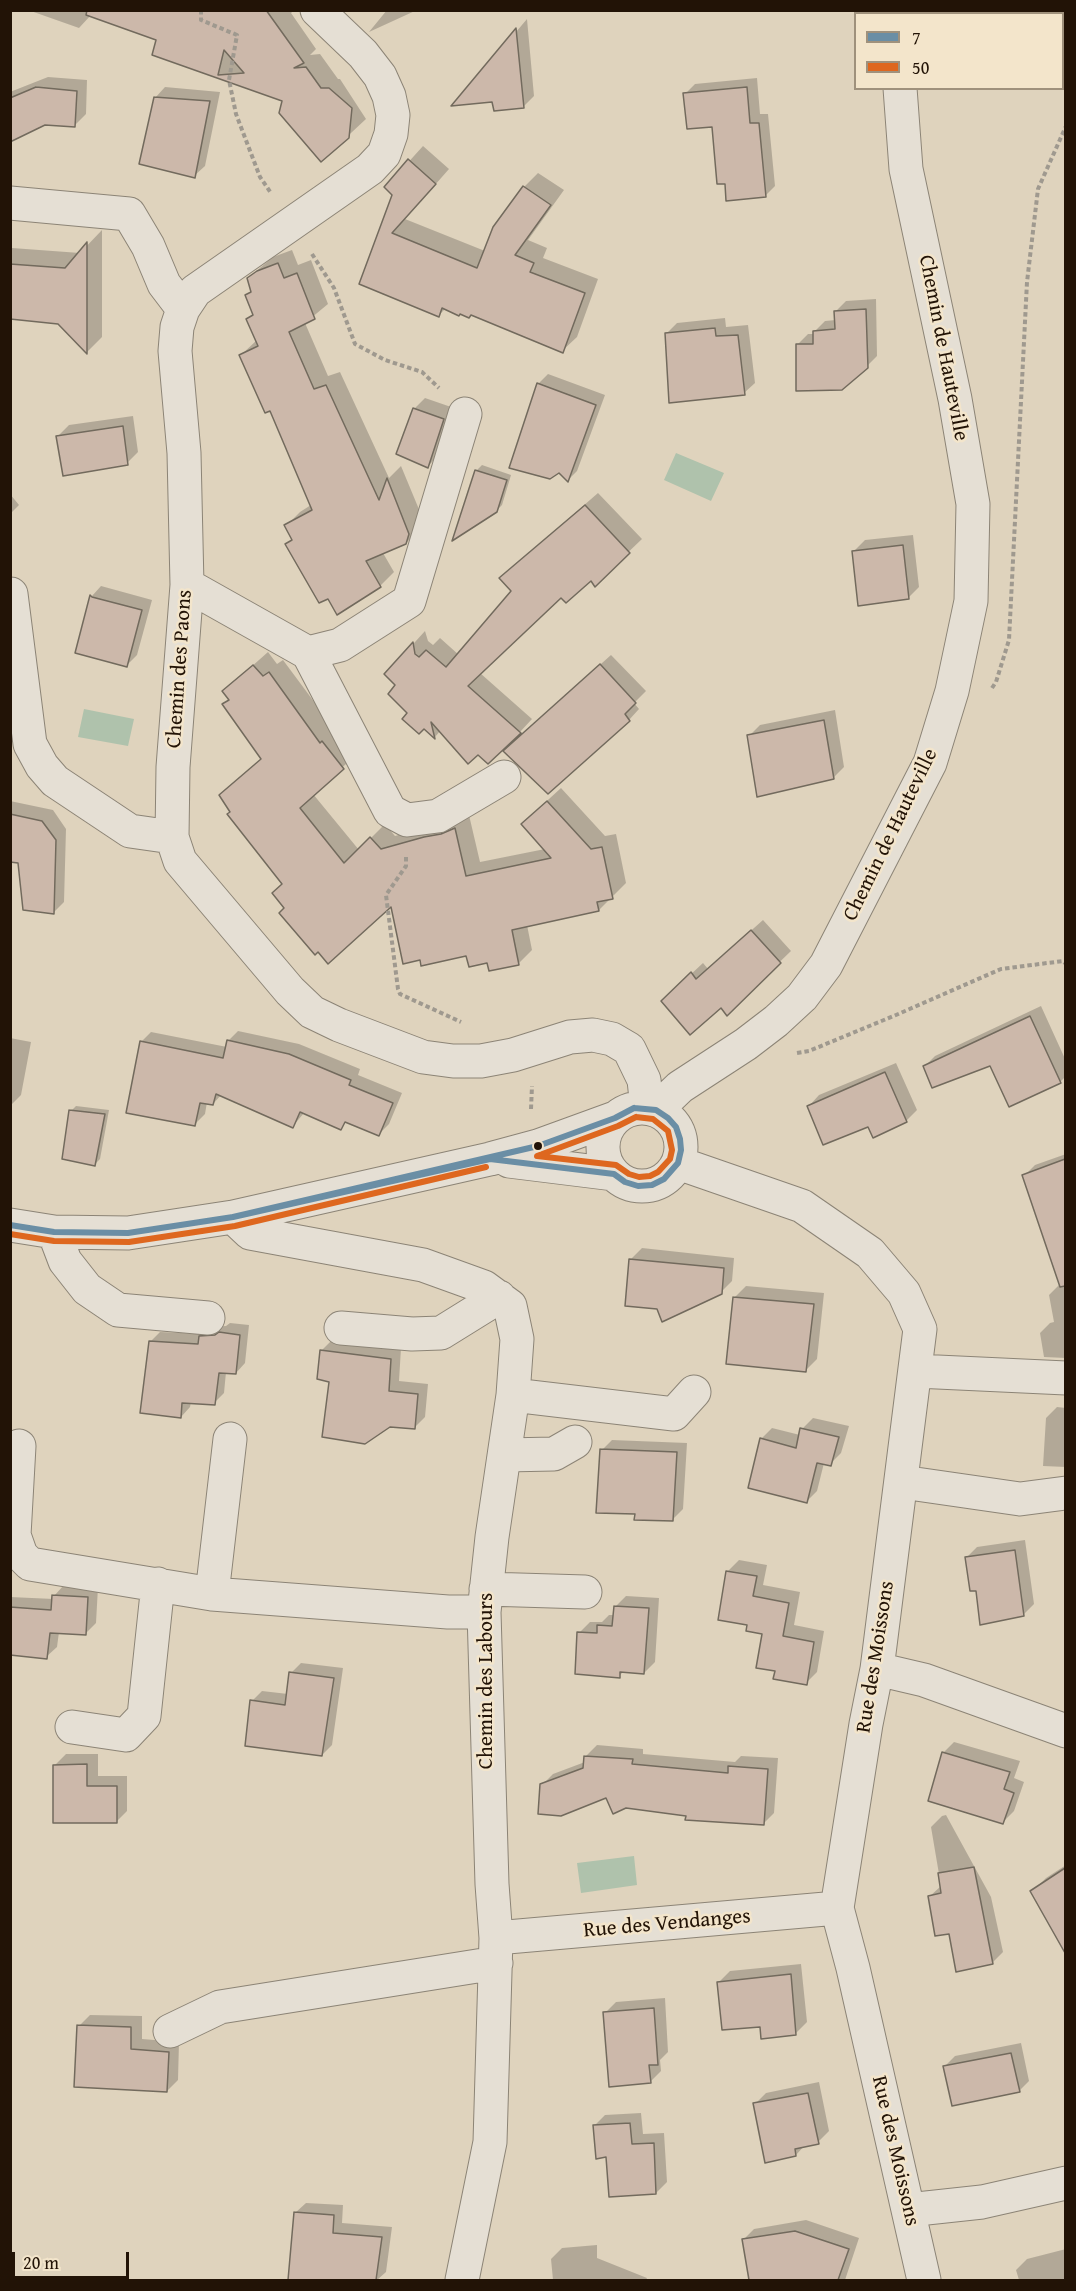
<!DOCTYPE html>
<html>
<head>
<meta charset="utf-8">
<style>
  body { margin:0 }
  #map { position:relative; width:1076px; height:2291px; overflow:hidden; background:#dfd3bd; font-family:"Gentium Book Plus",serif }
  canvas { display:block }
  .frame { position:absolute; inset:0; border:12px solid #221306; pointer-events:none }
  .legend { position:absolute; left:854px; top:12px; width:210px; height:78px; box-sizing:border-box; background:#f3e5cb; border:2px solid #9f917c; margin:0; padding:8px 10px; list-style:none; font-size:18px; color:#221306 }
  .legend li { display:flex; align-items:center; gap:12px; height:30px }
  .legend b { width:30px; border:2px solid #9f917c }
  .scale { position:absolute; left:12px; top:2252px; width:117px; height:27px; box-sizing:border-box; border:3px solid #221306; border-top:0; padding-left:8px; font-size:18px; line-height:21px; white-space:nowrap; color:#221306; -webkit-text-stroke:4px #f3e5cb; paint-order:stroke }
</style>
</head>
<body>
<div id="map">
<canvas width="1076" height="2291"></canvas>
<div class="frame"></div>
<ul class="legend">
<li><b style="height:8px;background:#6a8ea5"></b>7</li>
<li><b style="height:8px;background:#de671f"></b>50</li>
</ul>
<div class="scale">20 m</div>
</div>
<script>
const g = document.querySelector('canvas').getContext('2d');
g.lineJoin = 'round';
function paint(path, color) {
  g.fillStyle = color;
  g.fill(path, 'evenodd');
}
function poly(rows) {
  const path = new Path2D();
  for (const r of rows) {
    if (r.length === 3) {
      path.moveTo(r[0] + r[2], r[1]);
      path.arc(r[0], r[1], r[2], 0, 2 * Math.PI);
      continue;
    }
    path.moveTo(r[0], r[1]);
    for (let i = 2; i < r.length; i += 2) path.lineTo(r[i], r[i + 1]);
  }
  return path;
}
function stroke(path, color, width, dash) {
  g.strokeStyle = color;
  g.lineWidth = width;
  g.lineCap = dash ? 'butt' : 'round';
  g.setLineDash(dash || []);
  g.stroke(path);
}
function label(font, color, halo, rows, align = 'center') {
  g.font = font + ' "Gentium Book Plus",serif';
  g.lineWidth = 5;
  g.setLineDash([]);
  g.textBaseline = 'middle';
  g.strokeStyle = halo;
  g.fillStyle = color;
  for (const [text, x, y, turn = 0] of rows) {
    g.save();
    g.translate(x, y);
    g.rotate((+turn || 0) * Math.PI / 180);
    g.textAlign = isNaN(turn) ? turn : align;
    if (halo) g.strokeText(text, 0, 0);
    g.fillText(text, 0, 0);
    g.restore();
  }
}
paint(poly([
  [676,453,724,473,711,501,664,480],
  [84,709,134,719,128,746,78,737],
  [634,1856,637,1885,581,1893,577,1863]
]), '#afc2ac');
paint(poly([
  [28,10,294,10,291,13,316,49,310,55,320,54,338,79,340,79,366,119,322,160,284,100,153,54,158,39,91,15,79,28],
  [387,10,417,10,369,32],
  [527,19,534,96,523,107,493,100,455,104],
  [48,77,87,80,86,114,75,125,45,124,10,138,10,92],
  [757,78,760,114,768,114,775,186,765,196,726,182,713,126,685,94,695,84],
  [165,87,220,92,205,166,194,176,155,98],
  [423,146,449,169,405,219,485,251,524,187,538,173,564,190,528,240,547,248,543,258,598,279,577,337,562,351,471,314,446,308,439,315,361,283,394,194,386,187],
  [102,230,102,337,87,352,59,322,10,318,12,248,80,253],
  [292,250,298,265,311,260,328,304,305,323,328,376,340,372,389,478,401,466,423,519,420,529,406,543,383,553,394,572,380,586,329,597,287,544,293,539,286,526,300,512,311,505,270,409,241,355,257,340,248,319,254,313,247,295,252,290,248,278,273,257],
  [876,299,877,356,866,367,797,345,808,334,815,334,815,331,825,321,836,320,835,312,846,301],
  [725,318,726,327,748,325,755,383,744,393,667,333,677,323],
  [548,374,605,395,577,471,568,480,538,384],
  [425,398,454,408,439,455,428,466,414,409],
  [133,416,138,452,127,463,58,436,69,425],
  [482,465,511,475,502,505,496,511,476,471],
  [598,493,642,539,595,584,591,579,561,596,480,673,532,719,520,732,441,730,435,737,409,713,397,685,386,674,425,631,428,641,433,645,440,638,459,655,513,591,514,566],
  [10,494,19,505,10,514],
  [913,535,919,587,908,598,854,551,865,540],
  [101,586,152,600,137,655,127,665,77,652,92,596],
  [268,652,277,664,283,660,335,730,357,754,313,794,359,850,385,824,395,836,469,815,480,862,545,849,537,810,561,788,605,836,616,834,626,883,599,910,527,925,532,950,518,964,488,962,467,954,392,905,285,908,284,884,221,795,262,758,224,704,230,698,224,691],
  [611,655,646,691,634,703,639,709,629,720,516,740],
  [835,710,844,767,833,778,749,736,760,725],
  [10,801,53,810,66,829,64,902,53,913,20,862,10,860],
  [763,920,791,951,727,1013,721,1006,674,990,703,963,708,969],
  [1041,1006,1066,1061,1066,1076,1060,1082,991,1064,925,1066,935,1056],
  [238,1031,299,1044,360,1069,358,1075,402,1093,389,1124,379,1134,347,1121,341,1128,304,1113,293,1126,221,1095,213,1104,207,1102,205,1114,195,1124,141,1042,151,1032,227,1047,228,1041],
  [10,1038,31,1042,21,1095,11,1105],
  [896,1063,917,1110,906,1121,869,1125,809,1106,819,1095],
  [76,1106,109,1110,100,1159,95,1164,71,1111],
  [1066,1154,1066,1358,1044,1357,1040,1333,1050,1323,1054,1322,1049,1295,1060,1284,1024,1176,1035,1165],
  [642,1248,734,1258,732,1281,721,1292,631,1259],
  [746,1286,824,1293,817,1359,806,1370,735,1297],
  [230,1323,249,1325,245,1363,236,1373,226,1372,224,1393,214,1403,191,1402,190,1407,181,1417,150,1342,160,1332,202,1334,210,1327,226,1326],
  [332,1340,401,1348,399,1381,428,1384,425,1417,414,1428,321,1351],
  [1057,1407,1066,1408,1066,1467,1043,1466,1046,1418],
  [813,1418,849,1426,841,1453,830,1464,824,1463,817,1491,806,1502,761,1439,772,1428,800,1435,802,1429],
  [612,1440,687,1443,683,1509,673,1519,636,1512,602,1450],
  [1025,1540,1034,1604,1023,1615,977,1590,966,1558,977,1547],
  [739,1560,767,1565,763,1585,800,1592,794,1625,824,1631,817,1672,806,1683,776,1670,764,1633,748,1624,719,1619,728,1571],
  [64,1585,98,1587,96,1623,85,1634,59,1632,57,1647,46,1657,10,1654,10,1597,54,1599,54,1596],
  [626,1596,659,1598,655,1662,644,1673,624,1671,619,1676,579,1633,590,1622,602,1622,609,1615,614,1615,615,1607],
  [301,1663,343,1668,332,1745,322,1755,252,1701,262,1691,288,1694,291,1673],
  [954,1742,1020,1761,1014,1778,1024,1782,1014,1811,1003,1822,943,1753],
  [597,1745,643,1749,643,1754,735,1762,741,1756,778,1758,774,1813,763,1824,687,1814,607,1796,542,1785,553,1774,585,1762,586,1756],
  [66,1754,98,1754,98,1776,127,1776,127,1811,116,1822,55,1765],
  [946,1815,991,1897,1003,1952,992,1963,950,1932,929,1897,941,1886,931,1827,942,1816],
  [1066,1865,1066,1942,1062,1944,1035,1889,1046,1878],
  [801,1964,807,2022,796,2033,761,2025,719,1982,730,1971],
  [665,1998,668,2052,660,2060,661,2071,650,2082,605,2013,616,2002],
  [90,2015,142,2016,142,2039,179,2042,178,2080,167,2091,79,2026],
  [1021,2043,1029,2081,1019,2091,944,2067,955,2056],
  [819,2082,829,2131,818,2142,805,2145,796,2155,755,2104,766,2093],
  [641,2113,643,2134,664,2133,667,2182,656,2193,607,2156,594,2126,605,2115],
  [306,2203,343,2205,342,2223,392,2227,386,2272,377,2280,331,2278,331,2280,290,2280,295,2213],
  [806,2220,859,2238,845,2280,790,2280,780,2278,750,2280,743,2240,754,2229],
  [597,2245,597,2258,647,2278,646,2280,553,2280,551,2259,562,2248],
  [1066,2249,1066,2280,1019,2280,1016,2270,1027,2259]
]), '#0003');
const building = poly([
  [87,10,266,10,304,63,294,68,306,67,321,88,329,88,352,108,349,138,321,162,279,113,282,101,152,55,156,40,86,15,87,10],
  [224,50,244,73,218,75,224,50],
  [516,28,524,108,494,111,492,102,451,106,516,28],
  [36,87,77,91,75,127,45,125,10,142,10,98,36,87],
  [747,87,750,123,759,123,766,197,726,201,725,184,717,184,712,127,687,129,683,93,747,87],
  [154,97,210,101,195,178,139,164,154,97],
  [408,159,436,184,392,233,477,268,493,227,523,186,551,205,515,255,534,263,530,272,585,293,563,353,471,315,469,318,460,314,459,316,442,308,439,317,359,284,392,195,384,187,408,159],
  [87,242,87,354,58,324,10,319,10,264,65,268,87,242],
  [278,263,284,278,297,273,315,319,289,332,314,389,326,385,379,500,387,478,409,534,406,544,366,561,381,587,337,615,328,599,319,603,285,544,292,540,284,525,312,510,270,411,265,413,239,355,258,346,246,319,253,315,245,295,251,292,247,278,257,271,278,263],
  [866,309,868,368,842,390,796,391,796,344,813,344,813,331,835,329,834,311,866,309],
  [715,328,716,336,738,335,745,395,669,403,665,333,715,328],
  [537,383,596,405,568,482,559,473,550,479,509,468,537,383],
  [413,408,444,419,428,468,396,454,413,408],
  [123,426,128,465,63,476,56,436,123,426],
  [475,470,507,480,497,512,452,541,475,470],
  [585,505,630,553,595,587,591,581,566,603,561,598,468,686,521,733,488,764,478,755,468,764,431,722,435,739,424,729,419,734,402,719,407,713,388,694,395,685,384,674,413,642,415,654,419,657,426,650,446,667,511,591,499,578,585,505],
  [903,545,909,599,858,606,852,551,903,545],
  [90,595,92,597,142,610,127,667,75,653,90,595],
  [600,664,636,703,625,714,630,721,548,794,503,751,600,664],
  [253,665,263,676,269,672,320,743,322,741,344,769,300,808,344,863,370,837,381,849,424,837,441,834,455,828,466,876,551,858,521,824,547,801,591,849,602,847,613,899,597,902,599,911,512,930,519,965,489,971,487,963,469,967,466,956,421,966,420,960,403,964,391,907,328,964,318,952,315,955,279,913,284,908,272,893,282,884,227,814,230,812,219,795,261,759,222,704,229,700,222,691,253,665],
  [824,720,834,779,757,797,747,735,824,720],
  [10,814,42,821,56,840,54,914,23,910,18,863,10,862,10,814],
  [751,930,781,963,727,1016,721,1008,690,1035,661,1001,691,972,696,979,751,930],
  [1030,1016,1061,1083,1009,1107,990,1066,932,1088,923,1066,1030,1016],
  [227,1040,289,1054,351,1080,349,1085,393,1103,379,1136,345,1122,341,1130,300,1112,293,1128,216,1094,213,1105,200,1103,195,1126,126,1113,140,1041,223,1058,227,1040],
  [885,1072,907,1122,873,1138,868,1127,823,1145,807,1106,885,1072],
  [69,1110,105,1114,95,1166,62,1159,69,1110],
  [1065,1159,1065,1286,1060,1287,1022,1175,1065,1159],
  [629,1259,724,1268,722,1294,662,1322,657,1309,625,1306,629,1259],
  [733,1297,814,1304,806,1372,726,1364,733,1297],
  [219,1332,240,1335,236,1374,219,1373,215,1405,182,1403,181,1418,140,1413,149,1341,198,1344,199,1336,215,1335,219,1332],
  [320,1350,391,1359,389,1391,418,1394,415,1429,390,1427,365,1444,322,1437,329,1382,317,1379,320,1350],
  [800,1428,839,1437,831,1466,817,1463,807,1503,748,1488,760,1438,796,1448,800,1428],
  [600,1449,677,1452,673,1521,634,1520,635,1514,596,1513,600,1449],
  [1015,1550,1024,1616,980,1625,976,1591,970,1591,965,1557,1015,1550],
  [726,1571,757,1576,753,1596,789,1603,783,1636,814,1642,807,1685,773,1679,775,1671,756,1668,762,1634,746,1631,747,1625,718,1620,726,1571],
  [52,1595,88,1597,86,1635,50,1633,47,1659,10,1655,10,1607,51,1610,52,1595],
  [614,1606,649,1608,644,1674,620,1672,620,1678,575,1674,577,1632,597,1633,597,1625,612,1626,614,1606],
  [289,1672,334,1678,322,1756,245,1746,250,1700,285,1705,289,1672],
  [942,1752,1010,1772,1004,1789,1014,1793,1003,1824,928,1801,942,1752],
  [584,1756,633,1759,632,1764,728,1773,728,1766,768,1769,764,1825,685,1820,686,1816,626,1808,613,1814,606,1798,561,1816,538,1814,540,1784,583,1768,584,1756],
  [87,1764,87,1786,117,1786,117,1823,53,1823,53,1765,87,1764],
  [974,1867,993,1964,956,1972,949,1934,935,1936,928,1896,941,1893,938,1873,974,1867],
  [1065,1868,1065,1953,1030,1891,1065,1868],
  [791,1974,796,2035,761,2039,760,2027,722,2030,717,1982,791,1974],
  [654,2008,658,2065,649,2065,651,2083,609,2087,603,2012,654,2008],
  [77,2025,131,2027,131,2049,169,2052,167,2092,74,2087,77,2025],
  [1011,2053,1020,2092,952,2106,943,2066,1011,2053],
  [808,2093,819,2144,795,2149,796,2156,765,2163,753,2103,808,2093],
  [630,2123,632,2144,654,2143,656,2194,609,2197,606,2157,596,2159,593,2125,630,2123],
  [294,2212,334,2215,333,2233,382,2237,376,2280,288,2280,294,2212],
  [795,2231,849,2249,838,2280,749,2280,742,2239,795,2231]
]);
paint(building, '#ccb8aa');
stroke(building, '#726a5d', 1.5);
const minor = poly([
  [317,10,363,54,380,76,389,96,393,115,391,134,384,154,370,169,195,291,183,309,177,327,175,351,184,453,187,585,173,767,172,837,180,861,290,991,312,1012,339,1025,423,1057,453,1061,481,1061,513,1055,570,1037,593,1035,612,1039,629,1049,644,1080,647,1108],
  [899,14,899,10],
  [10,203,129,214,148,246,164,284,183,309],
  [187,585,308,653,340,645,409,601,465,414],
  [11,594,30,744,42,766,55,781,130,831,172,837],
  [308,653,390,811,407,820,438,816,504,777],
  [642,1147,39],
  [656,1110,680,1087,746,1044,776,1021,802,997,826,965,930,763,952,691,971,601,973,504,955,399,906,169,900,88],
  [509,1161,614,1174],
  [678,1163,802,1206,870,1253,904,1293,920,1329,877,1669,866,1724,837,1908,853,1968,924,2280],
  [233,1217,250,1233,423,1265,484,1287,510,1306,517,1339,513,1395,492,1537,484,1612,492,1884,496,1938,490,2142,462,2280],
  [10,1225,54,1232,128,1233,233,1217,490,1159,538,1146,615,1118],
  [54,1232,65,1261,87,1289,118,1310,208,1318],
  [341,1328,412,1334,441,1333,499,1297],
  [916,1371,1066,1378],
  [513,1395,674,1414,694,1392],
  [19,1446,14,1535,21,1555,30,1564,212,1594,448,1612,484,1612],
  [505,1455,554,1454,575,1442],
  [902,1482,1020,1499,1066,1493],
  [486,1589,585,1592],
  [212,1594,230,1439],
  [877,1669,924,1680,1066,1731],
  [72,1727,126,1735,144,1716,158,1584],
  [496,1938,837,1908],
  [170,2031,220,2007,496,1963],
  [908,2210,982,2202,1066,2183]
]);
stroke(minor, '#8c8476', 35);
stroke(poly([
  [201,10,201,20,237,35,229,80,236,114,260,177,271,193],
  [312,254,334,288,355,344,385,360,422,372,439,388],
  [992,688,996,682,1009,640,1027,282,1038,189,1066,126],
  [406,857,406,866,386,895,398,989,400,994,461,1022],
  [797,1053,809,1051,896,1015,1001,969,1063,961,1066,964],
  [531,1109,532,1086]
]), '#9f998f', 4, [4.5, 3]);
stroke(minor, '#e5dfd4', 33);
stroke(poly([
  [634,1108,656,1110,668,1118,676,1127,680,1139,681,1150,678,1163,664,1179,652,1185,638,1186,625,1182,614,1174,490,1159,233,1217,538,1146,615,1118,634,1108],
  [10,1225,54,1232,128,1233,233,1217]
]), '#6a8ea5', 6);
stroke(poly([
  [636,1117,653,1119,668,1131,672,1150,670,1159,658,1172,650,1176,639,1177,629,1174,616,1165,537,1156,618,1126,636,1117],
  [10,1234,54,1241,129,1242,235,1226,486,1167]
]), '#de671f', 6);
for (const [x, y, r, color] of [
  [538,1146,5,"#221306"]
]) {
  const dot = new Path2D();
  dot.arc(x, y, r, 0, 2 * Math.PI);
  g.fillStyle = color;
  g.fill(dot);
  stroke(dot, '#f3e5cb', 2);
}
label('21px', '#221306', '#f3e5cb', [
  ["Chemin de Hauteville",943,348,79],
  ["Chemin des Paons",180,669,-86],
  ["Chemin de Hauteville",891,835,-64],
  ["Rue des Moissons",876,1657,-81],
  ["Chemin des Labours",487,1681,-90],
  ["Rue des Vendanges",667,1924,-5],
  ["Rue des Moissons",895,2151,77]
]);
</script>
</body>
</html>
